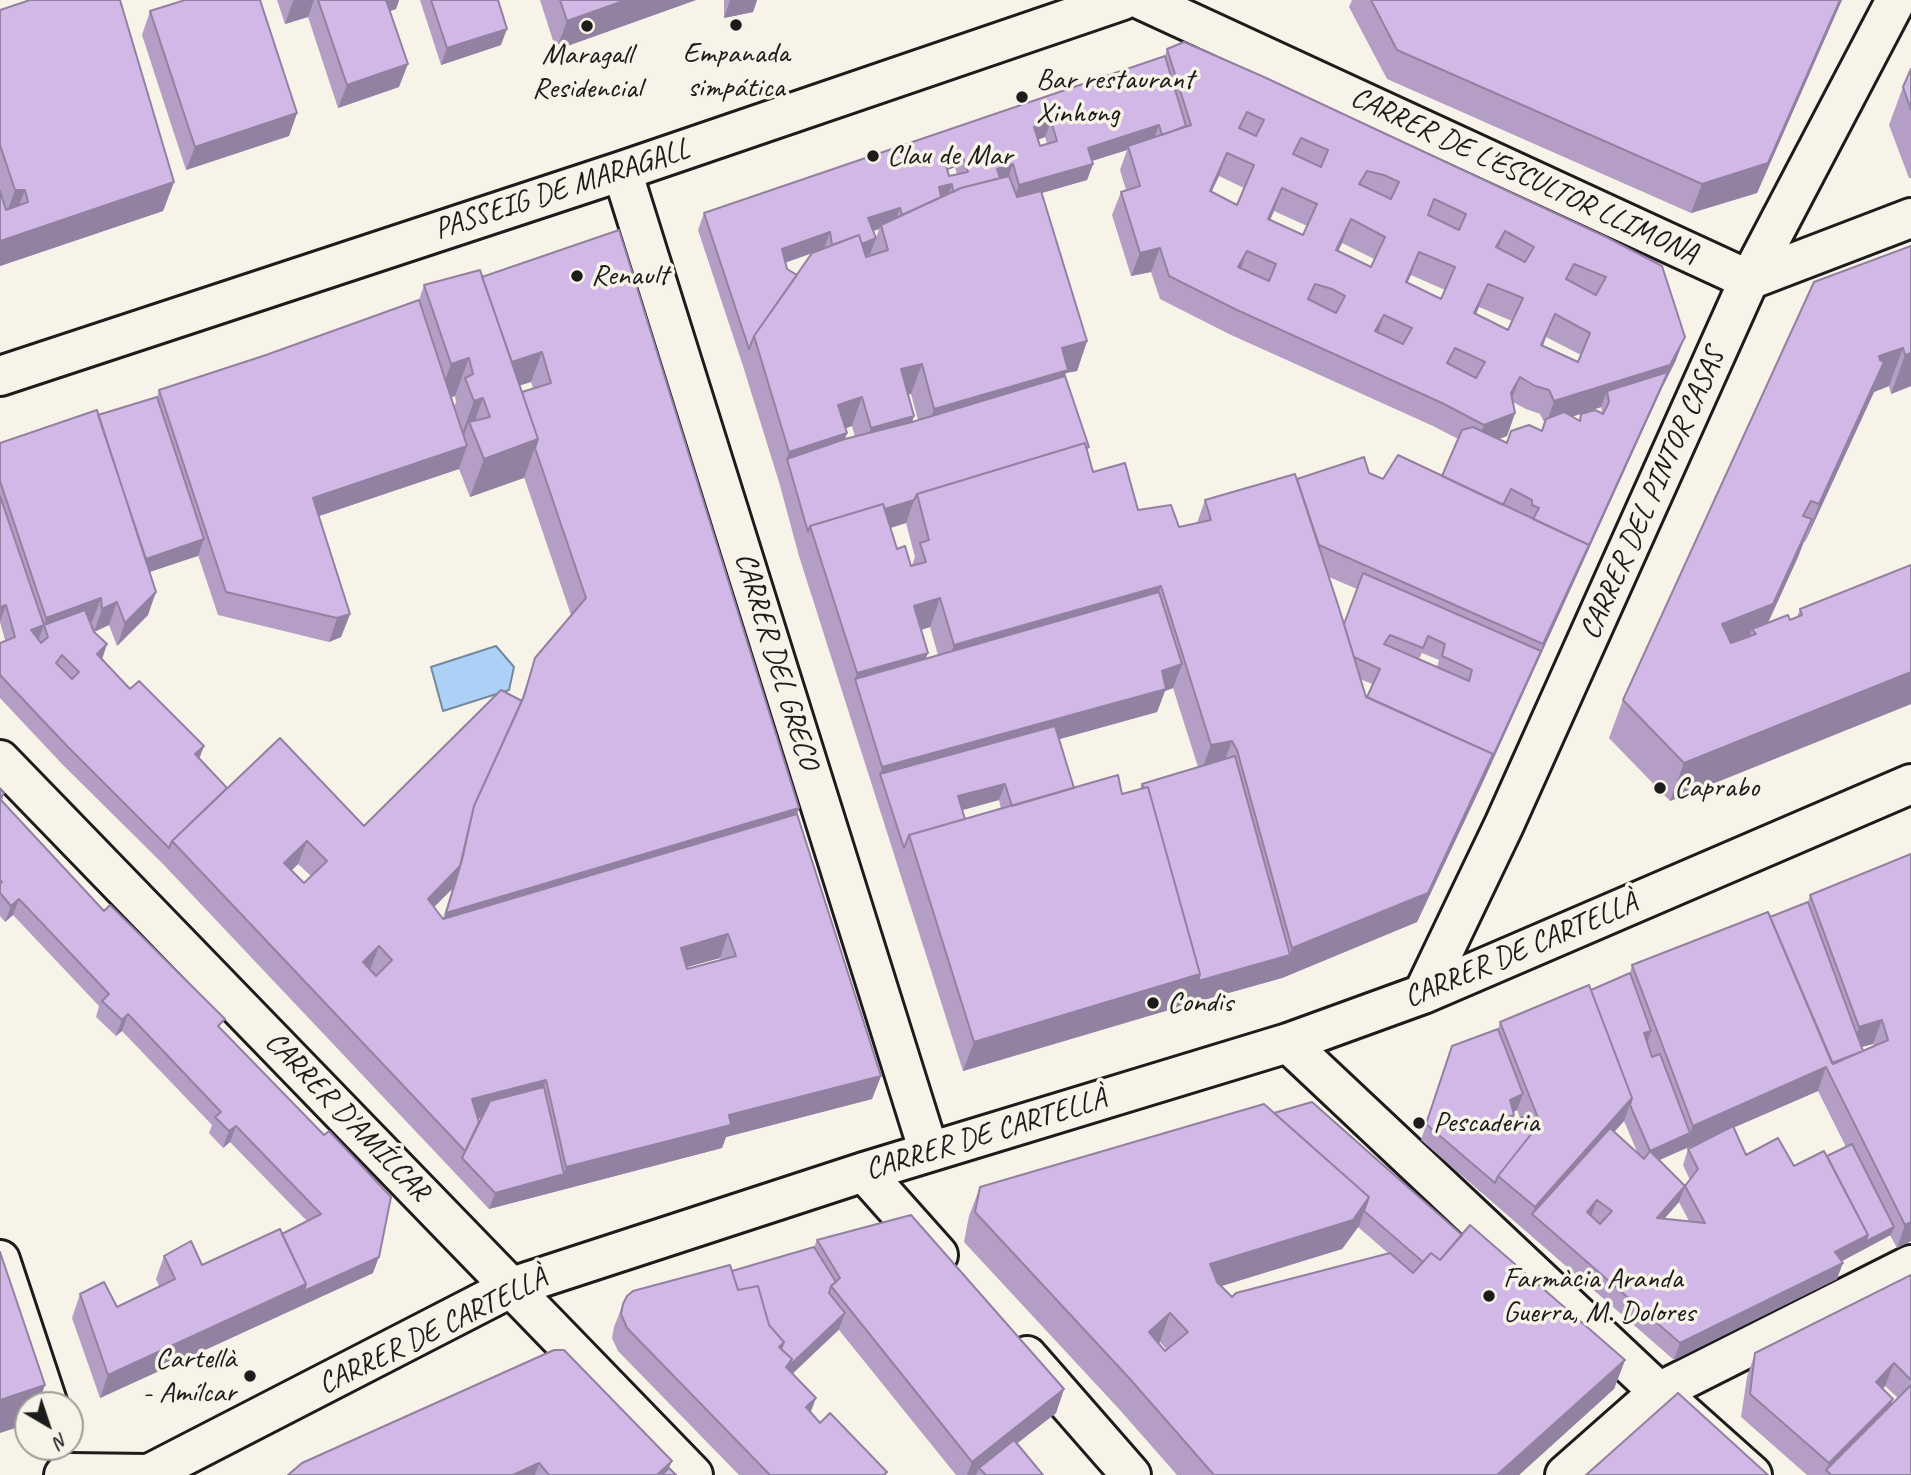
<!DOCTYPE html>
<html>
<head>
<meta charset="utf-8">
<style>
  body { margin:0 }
  #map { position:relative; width:1911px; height:1475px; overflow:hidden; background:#f7f3e8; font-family:Caveat,sans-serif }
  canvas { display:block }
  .north { position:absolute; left:14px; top:1391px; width:70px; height:70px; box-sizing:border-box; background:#f7f3e8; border:2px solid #9f9d96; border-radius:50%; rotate:141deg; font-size:19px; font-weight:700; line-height:28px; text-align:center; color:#1c1c1c }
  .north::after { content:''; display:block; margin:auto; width:24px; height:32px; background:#1c1c1c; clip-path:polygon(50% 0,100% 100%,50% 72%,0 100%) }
</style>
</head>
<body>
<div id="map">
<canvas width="1911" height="1475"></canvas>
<div class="north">N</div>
</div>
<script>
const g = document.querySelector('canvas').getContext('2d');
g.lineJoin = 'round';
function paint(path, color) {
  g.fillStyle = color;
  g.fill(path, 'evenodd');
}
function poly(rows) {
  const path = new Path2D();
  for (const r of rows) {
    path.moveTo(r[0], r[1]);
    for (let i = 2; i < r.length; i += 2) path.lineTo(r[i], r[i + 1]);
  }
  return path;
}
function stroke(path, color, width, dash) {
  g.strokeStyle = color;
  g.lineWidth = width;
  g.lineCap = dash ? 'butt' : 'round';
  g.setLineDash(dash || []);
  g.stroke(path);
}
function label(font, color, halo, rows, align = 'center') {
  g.font = font + ' Caveat,sans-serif';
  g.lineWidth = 7;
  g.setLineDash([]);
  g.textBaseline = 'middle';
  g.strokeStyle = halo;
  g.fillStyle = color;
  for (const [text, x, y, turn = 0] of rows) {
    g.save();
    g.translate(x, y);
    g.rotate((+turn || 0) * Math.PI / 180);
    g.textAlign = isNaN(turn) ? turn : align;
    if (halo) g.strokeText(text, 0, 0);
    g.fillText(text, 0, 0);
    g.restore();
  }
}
const water = poly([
  [496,646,514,667,509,690,443,711,431,667,496,646]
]);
paint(water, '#add1f6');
stroke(water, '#73899f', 2);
const minor = poly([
  [1142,0,1749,280,1911,218],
  [622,171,929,1152],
  [0,376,622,171,1123,0],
  [0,760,693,1475],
  [1423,994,1504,825,1749,280,1896,0],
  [1288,1043,1659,1392,1752,1475],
  [864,1172,938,1255],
  [0,1260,48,1405],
  [1027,1356,1131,1475],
  [64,1475,70,1473,148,1474],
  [147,1475,512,1287,864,1172,1288,1043,1423,994,1911,784],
  [1565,1475,1659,1392,1911,1265]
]);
stroke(minor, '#1c1c1c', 44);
stroke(minor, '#f7f3e8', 38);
paint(poly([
  [277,0,399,0,396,9,390,11,399,87,338,108,308,17,285,24],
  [420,0,498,0,501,45,441,65],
  [540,0,696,0,556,50],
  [724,0,757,0,753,12,724,18],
  [1352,0,1842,0,1757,193,1691,213,1387,79,1349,7],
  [0,10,174,182,163,211,0,266],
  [150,11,297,113,289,136,186,170,142,35],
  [1167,49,1606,237,1676,360,1662,388,1482,784,1417,922,1282,978,1189,1004,963,1071,799,556,779,482,743,366,698,230,704,213,1165,56],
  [1045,137,1047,144,1040,146,1038,140],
  [1127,150,1120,170,1126,190,1121,192,1112,215,1131,276,1151,272,1160,299,1229,334,1433,426,1458,439,1442,476,1383,479,1369,473,1297,479,1205,500,1197,523,1179,527,1138,510,1093,472,1087,451,1089,447,1065,376,1066,373,1077,371,1087,341,1042,193,1087,180,1093,164,1092,161],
  [955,167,957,174,949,176,948,170],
  [1219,176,1244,188,1237,205,1211,192],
  [1274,211,1307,226,1303,235,1270,220],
  [879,229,876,238,873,231],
  [1342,243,1374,259,1371,267,1338,251],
  [824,249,797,275,787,269,785,262],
  [1411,275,1445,290,1441,299,1407,283],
  [1479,307,1512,321,1508,330,1476,314],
  [1546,337,1581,355,1578,362,1543,346],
  [908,394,911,394,918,420,912,422,914,416],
  [1513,402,1526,409,1540,414,1544,422,1542,430,1511,431,1507,443,1499,439,1507,436,1515,413],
  [1601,407,1602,414,1581,414,1579,421,1572,417],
  [852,426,855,437,845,439,847,433,845,428],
  [906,523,915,557,912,565,911,566,897,549,891,528],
  [1329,577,1357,589,1344,624],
  [930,627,938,655,925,659,921,630],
  [1422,653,1439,660,1437,667,1419,659],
  [1360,679,1372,684,1367,697,1366,697],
  [1173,688,1198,767,1142,784,1140,789,1122,794,1074,788,1059,739,1157,712,1165,691],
  [999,800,1001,809,965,819,962,810],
  [1911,69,1911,178,1909,178,1889,125,1903,87],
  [619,230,799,808,797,814,881,1076,872,1099,726,1137,722,1148,489,1209,163,864,62,764,0,698,0,643,5,640,0,622,0,443,157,397,159,390,266,355,419,300,424,285,482,277],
  [531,382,533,388,522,392,520,385],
  [455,396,456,402,454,407,451,397],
  [459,469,470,497,524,477,571,615,535,658,521,701,364,826,227,788,102,660,107,644,94,632,109,625,117,646,148,615,150,572,198,555,218,615,329,642,341,637,350,614,319,516],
  [298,864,311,876,304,883,292,870],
  [452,889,443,918,434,907],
  [720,958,721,960,687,969,687,967],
  [482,1118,476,1130,478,1119],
  [1911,246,1911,386,1891,394,1889,386,1874,392,1805,542,1804,542,1798,557,1768,623,1790,620,1797,617,1800,609,1911,565,1911,704,1670,801,1609,738,1623,700],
  [0,789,4,793,2,801,104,911,221,1029,373,1273,100,1398,72,1318,80,1294,117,1307,159,1286,156,1279,164,1256,202,1265,282,1234,307,1221,230,1142,223,1148,209,1133,212,1125,122,1031,116,1036,96,1017,99,1006,13,915,5,922,0,916],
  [1911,854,1911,1241,1897,1248,1890,1235,1842,1261,1837,1279,1674,1360,1421,1140,1452,1046,1498,1029,1500,1022,1591,990,1630,973,1632,965,1770,917,1808,902,1810,895],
  [1873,1044,1874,1046,1862,1051,1861,1047],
  [1818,1091,1846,1147,1827,1156,1794,1166,1746,1155,1733,1128],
  [1517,1110,1520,1118,1512,1121,1514,1115,1514,1112],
  [1624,1121,1638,1154,1614,1132],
  [1706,1140,1688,1149,1683,1165,1690,1180,1685,1186,1659,1160],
  [1679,1202,1689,1221,1664,1219],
  [1274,1113,1462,1235,1625,1360,1614,1389,1519,1475,1177,1475,1119,1409,964,1242,969,1216,980,1187],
  [1358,1227,1388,1253,1232,1297,1221,1286,1342,1249],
  [1160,1342,1167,1350,1165,1351,1158,1343],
  [817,1240,1064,1389,1056,1413,1017,1443,1043,1475,956,1475,839,1330,792,1374,811,1412,820,1423,887,1472,886,1475,739,1475,618,1351,612,1338,614,1327,623,1304,732,1271,814,1247],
  [1911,1275,1911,1475,1807,1475,1741,1417,1747,1377,1755,1353],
  [1885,1386,1898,1398,1891,1406,1883,1389],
  [554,1350,676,1475,288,1475]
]), '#b49ec6');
paint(poly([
  [295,0,314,0,308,17,285,24,293,1],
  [381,0,399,0,396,9,375,16],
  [626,0,696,0,556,50,567,21],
  [730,0,757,0,753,12,724,18],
  [1840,0,1842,0,1757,193,1691,213,1702,184],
  [507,29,501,45,441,65,447,48],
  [408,64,399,87,338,108,347,85],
  [297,113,289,136,186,170,195,147],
  [1051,121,1045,137,1028,143,1034,127],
  [1159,125,1153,141,1128,146,1127,150,1082,164,1088,148],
  [961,151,955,167,938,174,944,158],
  [1227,153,1219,176,1201,214,1210,191],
  [1013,164,1007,181,991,185,997,169],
  [1093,164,1087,180,1013,201,1019,185],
  [174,182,163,211,0,266,0,241],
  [952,184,946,201,933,203,939,187],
  [1282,188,1274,211,1260,243,1268,219],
  [15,190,25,190,14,219,4,220],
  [900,208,894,224,881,225,879,229,862,235,868,218],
  [1351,219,1342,243,1328,273,1336,250],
  [1505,231,1496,254,1496,247],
  [830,232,824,249,776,266,782,249],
  [876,238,870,254,829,272,835,255],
  [1160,248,1151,272,1131,276,1140,253],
  [1247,251,1239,274,1238,267],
  [1419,252,1411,275,1397,305,1406,282],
  [1488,284,1479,307,1466,337,1474,313],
  [1555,314,1546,337,1533,369,1541,345],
  [1384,315,1376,339,1375,331],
  [1685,337,1676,360,1662,388,1482,784,1417,922,1282,978,1189,1004,963,1071,974,1042,1200,974,1290,955,1292,948,1541,651,1609,402,1607,391,1601,407,1546,425,1554,401],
  [1087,341,1077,371,1066,373,1057,399,923,438,934,409,1062,348],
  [1903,348,1889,386,1874,392,1805,542,1819,504,1879,356],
  [542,352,531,382,496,393,507,364],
  [1911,353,1911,386,1891,394,1905,355],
  [469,358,455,396,437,402,451,364],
  [922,364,911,394,890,399,901,369],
  [1520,377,1511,401,1511,393],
  [862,397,852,426,827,435,838,405],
  [483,398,472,429,469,422,463,438,460,439,474,401],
  [1515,413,1507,436,1475,448,1484,425],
  [914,416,904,445,861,457,871,428],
  [847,433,836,462,787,459,789,452],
  [538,439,524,478,470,497,484,459],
  [467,446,459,469,304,521,313,498],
  [914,500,906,523,818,550,811,531],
  [1812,519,1798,557,1759,642,1752,629,1745,648,1709,663,1722,624],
  [204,539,198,556,134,577,140,561],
  [1161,586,1150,615,943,674,954,645],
  [156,592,148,615,117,646,125,623],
  [101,598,92,622,48,637,44,625,46,618],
  [940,598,930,627,904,635,914,606],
  [117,602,109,625,94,632,102,609],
  [6,605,0,622,0,607],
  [350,614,341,637,329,642,337,618],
  [44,625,38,641,31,630],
  [107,644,101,661,97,654],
  [928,653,917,682,855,679,857,673],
  [1182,664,1173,688,1165,691,1157,712,884,788,880,774,882,767],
  [1911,672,1911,704,1670,801,1684,763],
  [1232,741,1221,770,1200,775,1211,745],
  [204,746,198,762,195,754],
  [1005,784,999,800,952,813,958,796],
  [799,808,789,838,435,942,446,913],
  [307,841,298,864,275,886,284,863],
  [460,866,452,889,419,922,428,899],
  [19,899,13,915,5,922,11,906],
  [728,934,720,958,673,971,681,948],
  [379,946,370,970,363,962],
  [128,1014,122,1031,116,1036,122,1020],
  [1882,1020,1873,1044,1851,1050,1859,1027],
  [1651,1031,1646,1047,1644,1033],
  [1826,1067,1818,1091,1684,1149,1693,1126],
  [881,1076,872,1099,726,1137,722,1148,489,1209,495,1193,564,1174,566,1167,729,1115],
  [546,1080,538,1103,464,1122,472,1099],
  [1523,1094,1517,1110,1504,1116,1510,1100],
  [1632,1098,1624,1121,1537,1219,1532,1214,1535,1207],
  [1514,1115,1508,1131,1508,1117],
  [236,1126,230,1142,223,1148,229,1131],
  [1690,1133,1684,1149,1644,1167,1650,1151],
  [1685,1186,1679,1202,1651,1234,1657,1218],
  [1369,1197,1359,1226,1342,1249,1199,1293,1210,1264],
  [1597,1200,1591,1216,1587,1212],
  [1911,1222,1911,1241,1897,1248,1905,1225],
  [1894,1227,1891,1235,1829,1268,1835,1252,1868,1235],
  [379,1257,373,1273,100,1398,108,1375,306,1284],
  [1843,1263,1837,1279,1674,1360,1680,1343],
  [845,1313,839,1329,783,1383,786,1367,792,1359],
  [1170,1313,1160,1342,1139,1361,1149,1332],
  [1625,1360,1614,1389,1519,1475,1497,1475],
  [1894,1363,1885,1386,1867,1406,1876,1382],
  [45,1385,38,1405,28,1405,28,1424,0,1433,0,1400],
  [1064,1389,1056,1413,982,1471,979,1468,976,1475,967,1475,972,1462],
  [816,1398,807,1422,806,1407],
  [1893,1399,1885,1422,1826,1470,1829,1463],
  [672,1461,666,1475,657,1475],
  [539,1463,535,1475,513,1475]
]), '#9281a1');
const building = poly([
  [30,0,120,0,174,182,0,241,0,191,6,210,28,202,25,190,15,190,0,145,0,10,30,0],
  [185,0,260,0,297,113,195,147,150,11,185,0],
  [318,0,386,0,408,64,347,85,318,0],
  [431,0,498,0,507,29,447,48,431,0],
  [560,0,626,0,567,21,560,0],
  [1371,0,1840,0,1768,163,1702,184,1397,50,1371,0],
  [1184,42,1264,77,1606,237,1662,266,1685,337,1670,365,1554,401,1549,390,1535,386,1520,377,1511,393,1515,413,1484,425,1442,403,1237,310,1169,276,1160,248,1140,253,1121,192,1140,186,1128,146,1191,125,1167,49,1184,42],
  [1247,112,1264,120,1256,136,1239,128,1247,112],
  [1301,138,1328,150,1321,167,1293,154,1301,138],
  [1227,153,1254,165,1237,205,1210,191,1227,153],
  [1367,171,1384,175,1399,182,1391,199,1359,184,1367,171],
  [1282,188,1317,204,1303,235,1268,219,1282,188],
  [1434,199,1466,214,1459,230,1428,215,1434,199],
  [1351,219,1385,237,1371,267,1336,250,1351,219],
  [1505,231,1534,247,1525,262,1496,247,1505,231],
  [1247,251,1276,264,1269,281,1238,267,1247,251],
  [1419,252,1455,267,1441,299,1406,282,1419,252],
  [1574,264,1606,277,1596,295,1566,279,1574,264],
  [1315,284,1332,289,1345,296,1336,313,1308,299,1315,284],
  [1488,284,1523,298,1508,330,1474,313,1488,284],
  [1555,314,1590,333,1578,362,1541,345,1555,314],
  [1384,315,1412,328,1403,344,1375,331,1384,315],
  [1455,348,1485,362,1476,378,1447,363,1455,348],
  [1165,56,1186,126,1162,135,1159,125,1088,148,1093,164,1019,185,1013,164,997,169,1000,178,961,188,953,192,952,184,939,187,941,197,902,215,900,208,868,218,876,238,862,244,859,235,832,245,830,232,782,249,787,269,797,275,754,336,749,349,704,213,1165,56],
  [1051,121,1057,141,1040,146,1034,127,1051,121],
  [961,151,968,172,949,176,944,158,961,151],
  [1911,69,1911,110,1903,87,1911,69],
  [1009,176,1017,197,1041,191,1087,341,1062,348,1068,370,934,409,922,364,901,369,914,416,871,428,862,397,838,405,847,433,789,452,754,336,812,253,859,235,866,257,888,250,881,225,961,188,1009,176],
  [619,230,799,808,446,913,462,860,474,806,524,696,535,658,586,598,535,448,538,439,522,392,551,383,542,352,512,362,482,277,619,230],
  [1911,246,1911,353,1905,355,1903,348,1879,356,1880,360,1884,362,1819,504,1811,501,1803,516,1812,519,1773,604,1722,624,1731,643,1756,634,1752,629,1788,615,1790,620,1802,615,1800,609,1911,565,1911,672,1684,763,1623,700,1814,282,1911,246],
  [480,270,538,439,484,459,469,422,490,417,483,398,474,401,465,378,473,374,469,358,451,364,424,285,480,270],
  [419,300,467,446,313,498,350,614,337,618,226,592,159,390,266,355,419,300],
  [1668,372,1586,552,1589,545,1533,519,1539,508,1532,505,1532,500,1511,489,1503,505,1442,476,1462,430,1473,427,1507,443,1511,431,1529,425,1542,431,1546,419,1564,412,1580,421,1581,414,1595,410,1603,414,1609,402,1607,391,1668,372],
  [1065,376,1089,447,1086,448,1085,443,917,494,914,500,885,509,883,504,810,526,808,532,787,459,845,439,912,422,1065,376],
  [157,397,204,539,146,559,98,415,157,397],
  [97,410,156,592,125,623,117,602,102,609,101,598,46,618,0,481,0,443,97,410],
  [1085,443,1093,472,1125,463,1138,510,1171,505,1179,527,1211,520,1205,500,1295,474,1339,608,1366,697,1493,754,1428,893,1292,948,1237,750,1232,741,1211,745,1161,586,954,645,940,598,914,606,928,653,857,673,810,526,883,504,897,549,905,546,911,566,926,562,920,543,929,540,917,494,1085,443],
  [1398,455,1589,545,1543,644,1319,545,1297,479,1364,457,1369,473,1383,479,1398,455],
  [0,496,44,625,31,630,41,643,48,637,44,625,85,610,94,632,107,644,97,654,130,689,139,681,204,746,195,754,227,788,172,841,169,848,68,747,0,675,0,643,15,637,6,605,0,607,0,496],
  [62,655,79,672,72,679,56,663,62,655],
  [1363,573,1541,651,1488,767,1493,754,1367,697,1380,669,1354,657,1344,624,1363,573],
  [1390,635,1423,648,1428,636,1445,644,1442,656,1472,670,1469,681,1384,644,1390,635],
  [1159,592,1182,664,1162,671,1166,689,882,767,855,679,1159,592],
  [501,690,522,701,474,806,460,866,428,899,443,919,797,814,881,1076,729,1115,731,1125,566,1167,546,1080,472,1099,479,1122,465,1151,172,841,280,738,364,826,501,690],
  [307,841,327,861,304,883,284,863,307,841],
  [728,934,736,956,687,969,681,948,728,934],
  [379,946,392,960,376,976,363,962,379,946],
  [1055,726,1074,788,1012,806,1005,784,958,796,965,819,909,835,904,848,880,774,1055,726],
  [1235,756,1290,955,1198,981,1200,974,1148,787,1144,788,1142,784,1235,756],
  [1118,775,1122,794,1148,787,1200,974,974,1042,909,835,1118,775],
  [0,789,4,793,0,798,0,789],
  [0,799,104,911,110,905,225,1019,218,1026,324,1135,329,1131,391,1197,379,1257,304,1291,306,1284,282,1234,321,1214,236,1126,229,1131,215,1117,221,1112,128,1014,122,1020,102,1001,109,994,19,899,11,906,0,893,0,884,2,882,0,880,0,799],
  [1911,854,1911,1222,1905,1225,1826,1067,1693,1126,1632,965,1768,912,1833,1064,1888,1040,1882,1020,1859,1027,1810,895,1911,854],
  [1808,902,1863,1051,1832,1063,1770,917,1808,902],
  [1630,973,1651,1031,1644,1033,1652,1057,1660,1054,1690,1133,1650,1151,1630,1105,1632,1098,1591,990,1630,973],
  [1589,985,1632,1098,1535,1207,1498,1176,1540,1123,1500,1022,1589,985],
  [1498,1029,1523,1094,1510,1100,1514,1115,1508,1117,1509,1122,1531,1114,1536,1128,1498,1176,1495,1183,1426,1124,1452,1046,1498,1029],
  [544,1087,564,1174,495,1193,462,1158,490,1101,544,1087],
  [1312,1102,1462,1235,1440,1260,1431,1253,1423,1262,1364,1211,1369,1197,1274,1113,1312,1102],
  [1264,1104,1369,1197,1353,1220,1210,1264,1217,1282,1232,1297,1236,1293,1390,1253,1413,1273,1431,1253,1440,1260,1470,1225,1625,1360,1497,1475,1214,1475,1130,1379,975,1212,980,1187,1264,1104],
  [1170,1313,1188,1332,1165,1351,1149,1332,1170,1313],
  [1733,1126,1746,1155,1778,1138,1794,1166,1824,1151,1868,1235,1835,1252,1843,1263,1680,1343,1532,1214,1610,1128,1644,1159,1650,1151,1685,1186,1698,1169,1688,1149,1733,1126],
  [1685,1186,1705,1223,1657,1218,1685,1186],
  [1597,1200,1612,1211,1600,1224,1587,1212,1597,1200],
  [1852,1144,1894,1227,1865,1242,1868,1235,1827,1156,1852,1144],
  [911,1215,1064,1389,972,1462,831,1286,840,1278,817,1240,911,1215],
  [280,1229,306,1284,108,1375,80,1294,104,1282,117,1307,175,1279,164,1256,191,1241,202,1265,280,1229],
  [814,1247,836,1282,831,1286,829,1293,845,1313,789,1366,792,1359,781,1349,784,1342,769,1325,758,1286,738,1290,732,1271,814,1247],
  [0,1252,45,1385,0,1400,0,1252],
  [730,1265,738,1290,758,1286,769,1325,784,1342,779,1347,792,1359,786,1367,816,1398,806,1407,820,1423,830,1413,887,1472,884,1475,770,1475,627,1328,621,1314,623,1304,627,1296,633,1291,730,1265],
  [1911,1275,1911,1380,1894,1363,1876,1382,1893,1399,1829,1463,1750,1394,1755,1353,1911,1275],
  [554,1350,564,1350,672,1461,657,1475,549,1475,539,1463,513,1475,288,1475,302,1463,554,1350],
  [1911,1385,1911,1475,1831,1475,1826,1470,1911,1385],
  [1678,1393,1768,1475,1586,1475,1678,1393],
  [1014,1440,1043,1475,986,1475,979,1468,1014,1440],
  [669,1468,676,1475,662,1475,669,1468]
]);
paint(building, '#d1b8e6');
stroke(building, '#9281a1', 2);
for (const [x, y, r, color] of [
  [736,25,7,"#1c1c1c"],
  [587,26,7,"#1c1c1c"],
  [1022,97,7,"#1c1c1c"],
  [873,156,7,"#1c1c1c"],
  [577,276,7,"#1c1c1c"],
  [1660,788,7,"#1c1c1c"],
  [1153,1003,7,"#1c1c1c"],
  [1419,1123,7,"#1c1c1c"],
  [1489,1296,7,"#1c1c1c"],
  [250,1376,7,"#1c1c1c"]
]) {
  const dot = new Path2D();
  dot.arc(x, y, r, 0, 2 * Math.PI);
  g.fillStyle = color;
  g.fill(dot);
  stroke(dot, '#f7f3e8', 2.5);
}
label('30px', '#1c1c1c', '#f7f3e8', [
  ["Empanada",736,54,"center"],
  ["simpática",736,88,"center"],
  ["Maragall",587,55,"center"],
  ["Residencial",587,89,"center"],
  ["Bar restaurant",1036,80],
  ["Xinhong",1036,114],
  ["Clau de Mar",887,156],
  ["Renault",591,276],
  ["Caprabo",1674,788],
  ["Condis",1167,1003],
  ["Pescaderia",1433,1123],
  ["Farmàcia Aranda",1503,1279],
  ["Guerra, M. Dolores",1503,1313],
  ["Cartellà",236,1359,"right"],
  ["- Amílcar",236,1393,"right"]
], 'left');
label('30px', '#1c1c1c', '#f7f3e8', [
  ["CARRER DE L'ESCULTOR LLIMONA",1524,176,25],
  ["PASSEIG DE MARAGALL",562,190,-18],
  ["CARRER DEL PINTOR CASAS",1653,494,-66],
  ["CARRER DEL GRECO",776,661,73],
  ["CARRER DE CARTELLÀ",1521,951,-23],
  ["CARRER D'AMÍLCAR",347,1117,46],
  ["CARRER DE CARTELLÀ",986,1135,-17],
  ["CARRER DE CARTELLÀ",433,1332,-26]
]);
</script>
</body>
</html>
